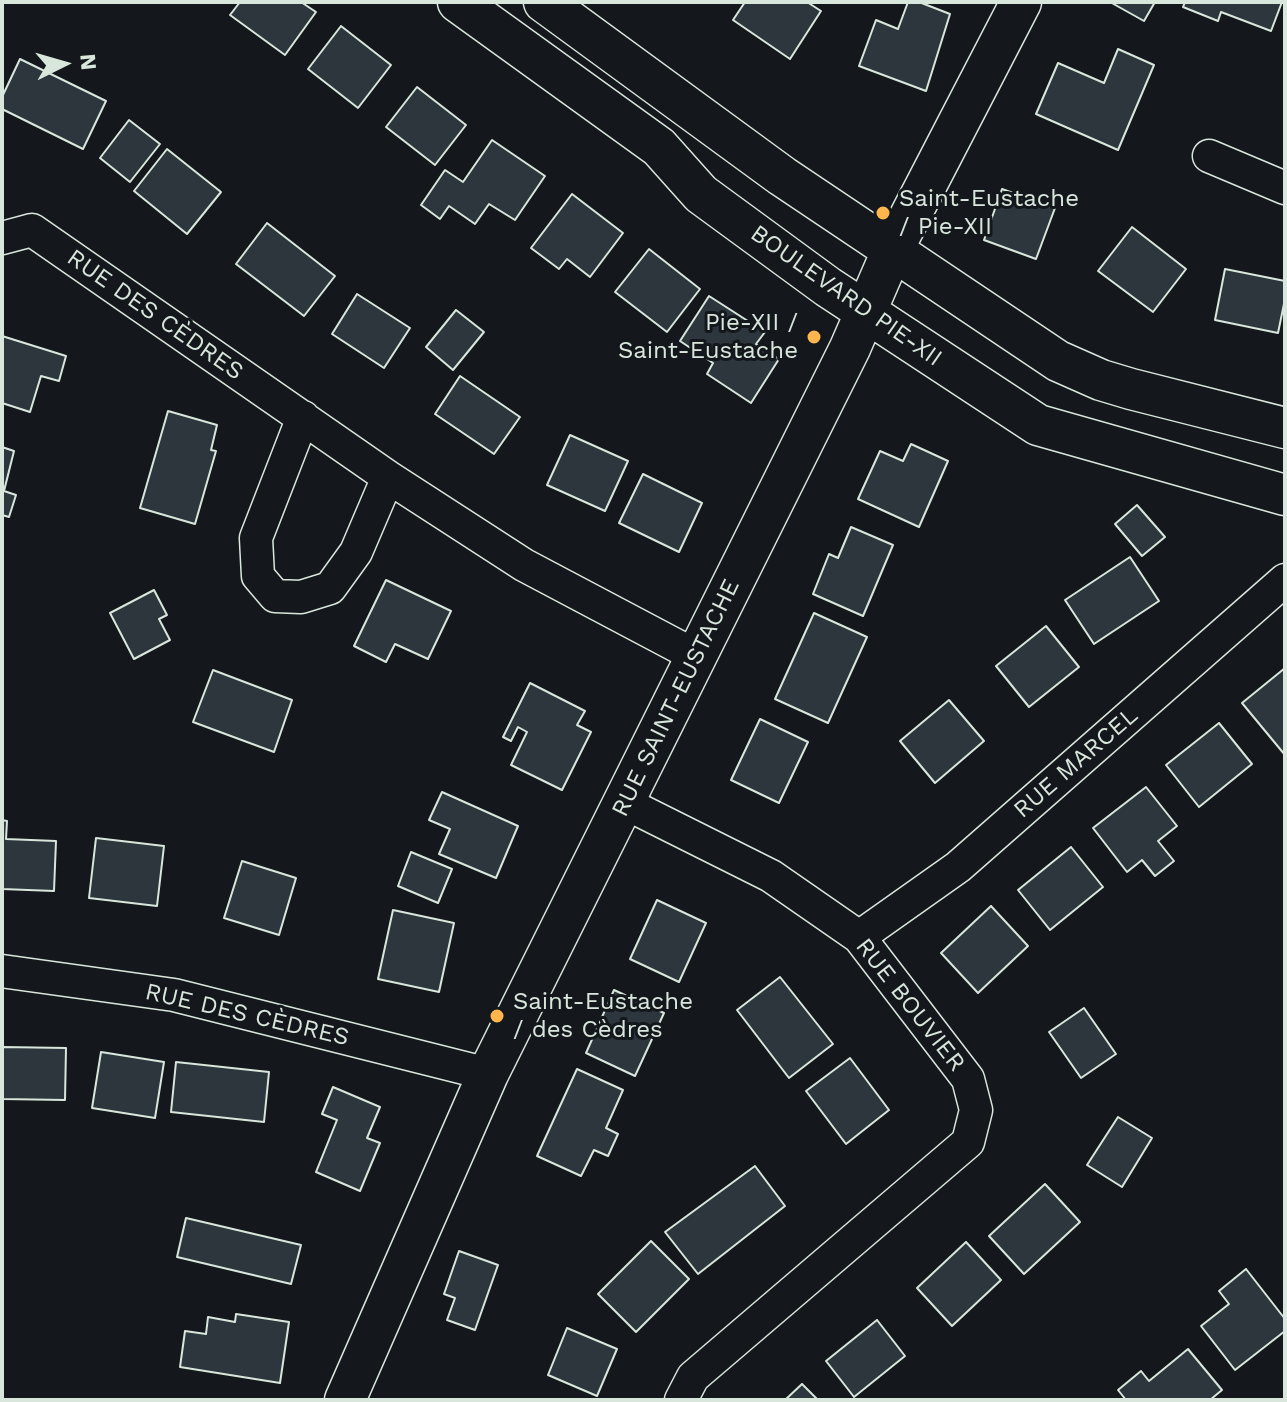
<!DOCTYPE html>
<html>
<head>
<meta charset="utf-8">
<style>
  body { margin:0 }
  #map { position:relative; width:1287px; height:1402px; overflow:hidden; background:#14181c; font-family:"Work Sans",sans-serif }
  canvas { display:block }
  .frame { position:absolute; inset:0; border:4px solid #d8e6dc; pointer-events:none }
  .north { position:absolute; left:24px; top:24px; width:80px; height:80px; -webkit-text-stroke:6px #14181c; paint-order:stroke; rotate:85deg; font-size:22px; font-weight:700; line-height:32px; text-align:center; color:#d8e6dc }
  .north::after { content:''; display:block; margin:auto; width:28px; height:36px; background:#d8e6dc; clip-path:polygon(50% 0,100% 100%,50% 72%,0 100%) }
</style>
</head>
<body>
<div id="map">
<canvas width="1287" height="1402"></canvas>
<div class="frame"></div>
<div class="north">N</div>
</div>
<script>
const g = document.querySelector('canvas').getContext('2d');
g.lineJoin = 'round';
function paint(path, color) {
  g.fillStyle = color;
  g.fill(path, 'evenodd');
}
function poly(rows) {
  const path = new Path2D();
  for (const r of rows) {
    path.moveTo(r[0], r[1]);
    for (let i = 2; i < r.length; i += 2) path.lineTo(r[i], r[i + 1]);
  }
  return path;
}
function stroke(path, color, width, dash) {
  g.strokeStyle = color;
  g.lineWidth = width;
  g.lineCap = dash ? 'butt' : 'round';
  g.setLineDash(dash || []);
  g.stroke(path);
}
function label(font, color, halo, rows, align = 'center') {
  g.font = font + ' "Work Sans",sans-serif';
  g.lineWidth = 6;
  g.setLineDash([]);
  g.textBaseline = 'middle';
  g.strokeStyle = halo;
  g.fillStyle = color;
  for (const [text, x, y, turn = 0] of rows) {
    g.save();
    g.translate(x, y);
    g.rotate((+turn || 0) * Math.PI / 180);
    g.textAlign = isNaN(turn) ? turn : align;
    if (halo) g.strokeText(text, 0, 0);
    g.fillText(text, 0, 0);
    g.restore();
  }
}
const building = poly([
  [240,2,301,2,316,12,285,55,230,15,240,2],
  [745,2,807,2,821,11,790,59,733,20,745,2],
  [908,2,919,2,950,14,926,91,859,66,876,20,898,29,908,2],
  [1110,2,1155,2,1144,21,1110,2],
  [1185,2,1282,2,1271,31,1221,12,1218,21,1183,7,1185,2],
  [341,26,391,65,358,108,308,69,341,26],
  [1118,49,1154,65,1118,150,1036,114,1058,63,1104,83,1118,49],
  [20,59,106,101,83,149,2,109,2,97,20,59],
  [417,87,466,125,435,165,386,127,417,87],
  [129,120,160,144,130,182,100,158,129,120],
  [492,140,545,176,515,220,489,204,475,224,449,206,440,219,421,205,445,170,463,182,492,140],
  [167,149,221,192,187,234,134,191,167,149],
  [1002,189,1055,208,1036,259,984,240,1002,189],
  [572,194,623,233,590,277,567,259,559,269,531,248,572,194],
  [267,223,335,276,304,316,236,264,267,223],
  [1132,227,1186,269,1153,312,1098,271,1132,227],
  [649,249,700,289,667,332,615,292,649,249],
  [1225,269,1285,281,1285,299,1278,333,1215,320,1225,269],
  [357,294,410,328,384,368,332,334,357,294],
  [709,296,765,332,756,344,779,359,751,403,707,374,713,363,680,341,709,296],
  [456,310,484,332,453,370,426,347,456,310],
  [2,336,66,356,59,381,41,376,30,412,2,403,2,336],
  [460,376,520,417,494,454,435,414,460,376],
  [168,411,217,425,211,450,216,451,195,524,140,508,168,411],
  [570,435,628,461,605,511,547,485,570,435],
  [911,444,948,461,919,527,858,499,880,451,903,461,911,444],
  [2,447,14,451,4,491,16,495,9,517,2,515,2,447],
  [643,474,702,503,679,552,619,523,643,474],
  [1137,505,1165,537,1142,556,1115,524,1137,505],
  [851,527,893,545,863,616,813,594,829,554,838,558,851,527],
  [1130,557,1159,601,1094,644,1065,600,1130,557],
  [386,580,451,611,428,659,395,644,386,662,354,646,386,580],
  [154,590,167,615,159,619,170,640,134,659,110,613,154,590],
  [814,613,867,637,828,723,775,699,814,613],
  [1046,626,1079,667,1029,707,996,666,1046,626],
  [1285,668,1285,755,1242,703,1285,668],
  [213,670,292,700,274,752,193,722,213,670],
  [530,683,585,711,577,725,591,732,562,790,511,765,527,732,518,727,511,741,503,737,530,683],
  [949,700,984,741,935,783,900,741,949,700],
  [760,719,808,742,779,803,731,780,760,719],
  [1219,723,1252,764,1199,807,1166,765,1219,723],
  [1146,787,1177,826,1158,841,1174,861,1155,876,1142,860,1127,872,1093,828,1146,787],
  [442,792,518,826,496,878,439,854,450,829,429,820,442,792],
  [2,820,7,821,6,839,56,841,54,891,2,889,2,820],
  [96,838,164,846,157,906,89,898,96,838],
  [1071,847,1103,887,1050,930,1018,890,1071,847],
  [411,852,452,869,438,903,398,886,411,852],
  [242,861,296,878,279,935,224,918,242,861],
  [657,900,706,923,679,982,630,959,657,900],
  [991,906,1028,946,978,993,941,953,991,906],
  [393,910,454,923,439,992,378,979,393,910],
  [780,977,833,1044,789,1078,737,1010,780,977],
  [614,990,664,1013,635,1076,586,1053,614,990],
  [1084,1008,1116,1054,1081,1078,1049,1032,1084,1008],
  [3,1047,66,1048,65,1100,2,1099,3,1047],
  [101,1052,164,1062,155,1118,92,1108,101,1052],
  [850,1058,889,1110,846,1144,806,1091,850,1058],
  [176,1062,269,1072,264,1122,171,1112,176,1062],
  [577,1069,623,1090,606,1128,618,1134,608,1156,594,1150,581,1176,537,1156,577,1069],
  [333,1087,380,1107,367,1138,380,1143,360,1191,316,1172,337,1120,322,1114,333,1087],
  [1118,1117,1152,1138,1122,1187,1087,1165,1118,1117],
  [755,1166,785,1206,698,1274,665,1232,755,1166],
  [1045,1184,1080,1222,1024,1274,989,1236,1045,1184],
  [186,1218,301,1245,291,1284,177,1257,186,1218],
  [651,1241,689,1279,636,1332,598,1294,651,1241],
  [966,1242,1001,1280,952,1326,917,1288,966,1242],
  [459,1251,498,1265,475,1330,447,1320,455,1298,444,1294,459,1251],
  [1246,1269,1285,1319,1285,1331,1235,1370,1201,1326,1229,1304,1219,1291,1246,1269],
  [236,1314,289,1322,280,1383,180,1367,185,1331,206,1334,208,1317,235,1322,236,1314],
  [877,1320,905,1356,854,1397,826,1361,877,1320],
  [567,1328,617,1349,597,1396,548,1375,567,1328],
  [1188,1349,1222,1390,1210,1400,1126,1400,1118,1390,1141,1371,1149,1381,1188,1349],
  [802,1384,818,1400,785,1400,802,1384]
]);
paint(building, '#2c363c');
stroke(building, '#d8e6dc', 2);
const minor = poly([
  [1209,156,1285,188],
  [2,238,32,230,388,477,524,565,696,656],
  [303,417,256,538,258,576,275,596,301,597,330,588,356,552,388,477],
  [625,803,771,876,859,937,968,1079,976,1110,968,1142,693,1377,681,1400],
  [859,937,958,867,1285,580],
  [2,971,174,995,488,1074]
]);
const tertiary = poly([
  [458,2,659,147,701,194,828,287,1038,425,1285,495],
  [544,2,782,176,1058,361,1101,380,1131,389,1285,428],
  [345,1400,488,1074,850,348,892,251,1021,2]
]);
stroke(minor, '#d8e6dc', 35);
stroke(tertiary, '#d8e6dc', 43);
stroke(minor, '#14181c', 32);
stroke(tertiary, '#14181c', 40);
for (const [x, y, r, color] of [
  [883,213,8,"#ffb74d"],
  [814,337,8,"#ffb74d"],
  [497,1016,8,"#ffb74d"]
]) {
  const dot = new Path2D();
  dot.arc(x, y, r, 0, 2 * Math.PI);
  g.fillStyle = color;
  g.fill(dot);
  stroke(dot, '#14181c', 3);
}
label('24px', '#d8e6dc', '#14181c', [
  ["Saint-Eustache",899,199],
  ["/ Pie-XII",899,227],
  ["Pie-XII /",798,323,"right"],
  ["Saint-Eustache",798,351,"right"],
  ["Saint-Eustache",513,1002],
  ["/ des Cèdres",513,1030]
], 'left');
label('24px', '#d8e6dc', '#14181c', [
  ["BOULEVARD PIE-XII",846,296,35],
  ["RUE DES CÈDRES",155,315,35],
  ["RUE SAINT-EUSTACHE",676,698,-64],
  ["RUE MARCEL",1076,763,-41],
  ["RUE BOUVIER",910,1005,52],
  ["RUE DES CÈDRES",247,1015,13]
]);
</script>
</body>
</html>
